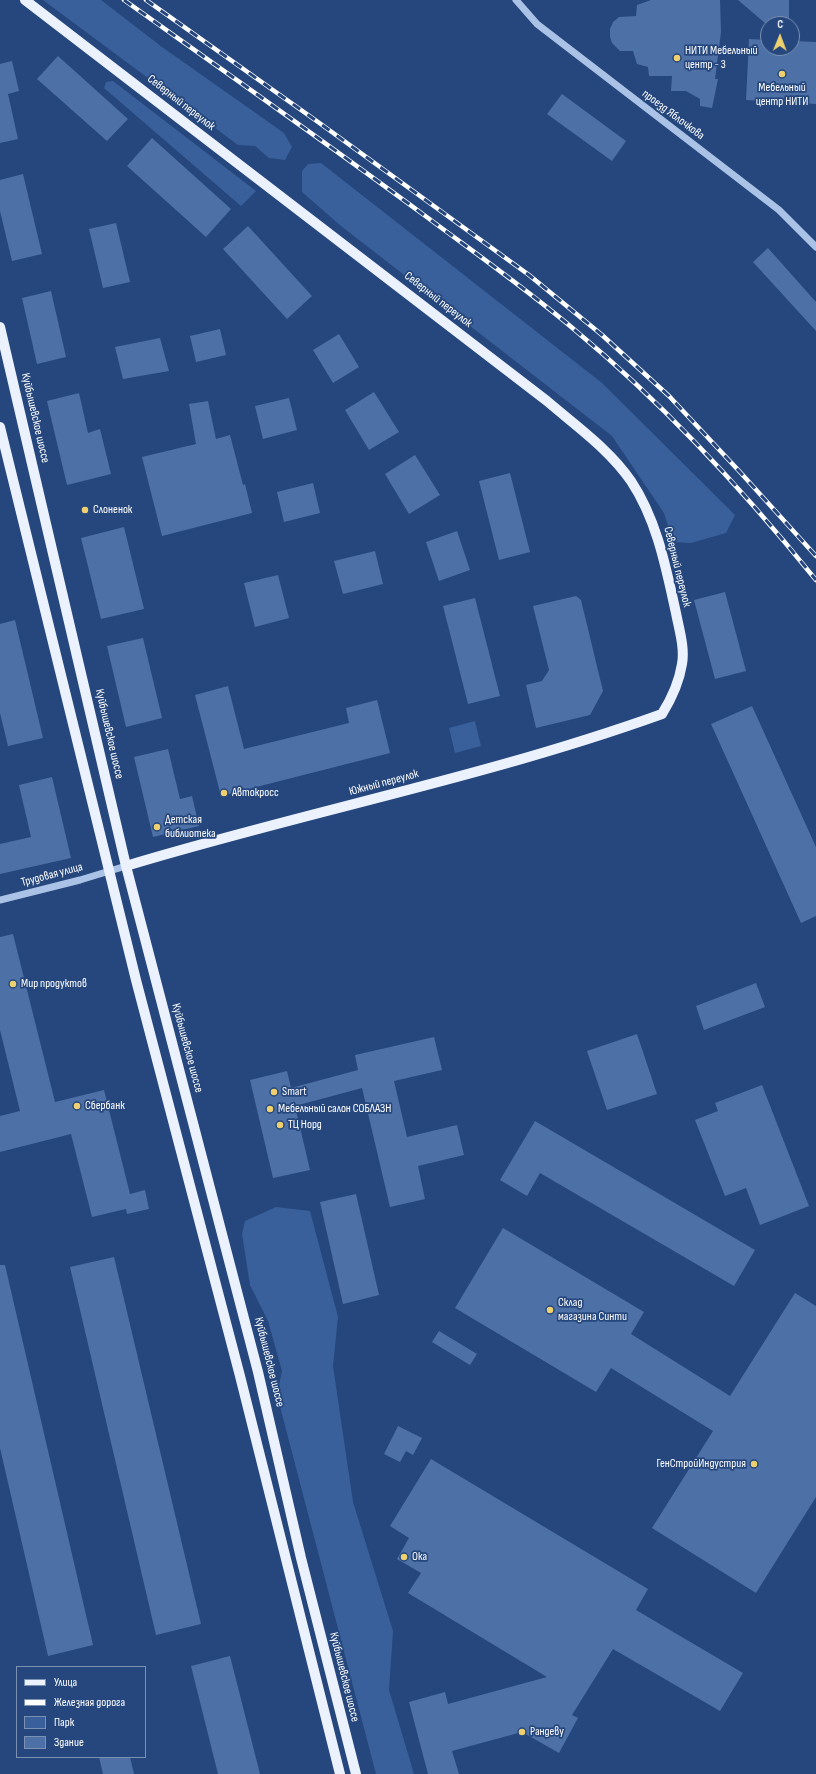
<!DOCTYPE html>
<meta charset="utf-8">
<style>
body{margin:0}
#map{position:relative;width:816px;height:1774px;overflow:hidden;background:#25477d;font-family:"Sofia Sans Condensed",sans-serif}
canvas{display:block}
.legend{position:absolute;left:16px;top:1666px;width:130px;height:92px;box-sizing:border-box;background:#25477d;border:1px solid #7c91b1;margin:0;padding:5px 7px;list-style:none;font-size:12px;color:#fff}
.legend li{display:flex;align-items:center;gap:8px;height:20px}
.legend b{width:20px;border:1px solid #7c91b1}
.north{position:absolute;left:760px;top:16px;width:40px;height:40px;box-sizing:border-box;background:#25477d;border:1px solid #7c91b1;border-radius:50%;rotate:1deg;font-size:11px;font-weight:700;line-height:16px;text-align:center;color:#fff}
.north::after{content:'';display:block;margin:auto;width:14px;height:18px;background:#efd06f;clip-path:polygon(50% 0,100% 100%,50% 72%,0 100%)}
</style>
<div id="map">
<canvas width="816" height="1774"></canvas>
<ul class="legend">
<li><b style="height:5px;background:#ebf1fd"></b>Улица</li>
<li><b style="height:5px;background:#fff"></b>Железная дорога</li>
<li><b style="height:11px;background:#39609b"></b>Парк</li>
<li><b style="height:11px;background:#4d70a6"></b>Здание</li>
</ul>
<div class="north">С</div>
</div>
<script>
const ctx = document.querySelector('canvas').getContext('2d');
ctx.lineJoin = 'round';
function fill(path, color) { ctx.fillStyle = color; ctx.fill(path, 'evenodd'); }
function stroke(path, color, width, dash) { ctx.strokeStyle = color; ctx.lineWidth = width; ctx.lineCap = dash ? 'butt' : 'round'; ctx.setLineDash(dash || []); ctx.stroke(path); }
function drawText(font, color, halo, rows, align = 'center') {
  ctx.font = font + ' "Sofia Sans Condensed",sans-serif'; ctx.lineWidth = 3.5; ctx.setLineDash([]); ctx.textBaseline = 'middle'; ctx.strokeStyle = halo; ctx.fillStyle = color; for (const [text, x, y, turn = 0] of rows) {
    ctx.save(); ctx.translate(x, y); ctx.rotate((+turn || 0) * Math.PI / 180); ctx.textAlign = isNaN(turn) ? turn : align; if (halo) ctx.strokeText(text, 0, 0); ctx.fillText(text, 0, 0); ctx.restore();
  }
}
const green = new Path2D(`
 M43 0H101L162 47 284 133 292 147 285 160 269 158 255 146 238 145Z
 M113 81 256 191 241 206 104 88 106 82Z
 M321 163 602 383 735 515 726 533 691 543 673 542 664 513 612 436 341 226 302 192V171L308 164Z
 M475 721 481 746 455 753 449 728Z
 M276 1207 310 1211 338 1317 333 1366 353 1502 393 1631 389 1690 414 1774H376L277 1395 282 1371 268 1321 250 1285 242 1234 245 1221Z`);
const building = new Path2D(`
 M651 0H720L721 32 715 79H718L712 108 700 106V99L686 91H671L672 76H649L648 67 637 64 633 51H620L612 43 610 37V29L613 22 619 17 636 16 637 5Z
 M738 0H789V23H765Z
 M749 39 768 40V48H792V41L816 42V104L746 100Z
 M58 56 128 119 107 141 37 79Z
 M12 61 19 91 8 94 18 139 0 143V64Z
 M562 94 626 141 612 161 547 114Z
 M152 138 231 209 206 237 127 166Z
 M23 174 42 254 12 261 0 211V180Z
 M116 223 130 282 103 288 89 229Z
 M248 226 312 296 287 319 223 249Z
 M768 248 816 302V331L753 262Z
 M51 291 66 357 37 364 22 298Z
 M220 329 226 355 196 362 190 336Z
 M339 334 359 367 333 383 313 350Z
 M160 338 169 371 123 379 115 347Z
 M374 392 399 432 369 450 345 410Z
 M79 393 88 433 100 429 111 474 67 485 47 401Z
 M289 398 297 430 263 439 255 406Z
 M208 401 216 439 230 435 243 485 245 484 252 513 162 536 142 457 196 444 189 404Z
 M415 455 440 495 409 514 385 474Z
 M510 473 530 552 499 560 479 481Z
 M313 483 320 513 284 522 277 492Z
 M124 527 144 609 101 619 81 538Z
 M457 531 470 570 439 581 426 542Z
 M375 551 383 584 343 594 334 561Z
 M278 575 289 618 255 627 244 583Z
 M725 592 746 671 715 679 694 600Z
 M576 596 581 600 603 691 590 715 536 728 526 685 542 681 549 670 533 606Z
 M475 598 500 696 468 704 443 606Z
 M15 620 43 738 8 746 0 713V624Z
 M143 638 162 718 126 727 107 646Z
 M228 686 244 749 349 723 346 708 377 700 390 753 221 796 195 695Z
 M752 706 816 847V916L801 923 711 724Z
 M168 749 180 799 192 796 199 826 153 837 134 757Z
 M52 777 71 858 0 874V844L31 837 19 785Z
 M13 934 55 1102 104 1090 130 1194 145 1190 149 1209 127 1214 126 1209 92 1217 71 1134 0 1152V1116L20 1111 0 1030V937Z
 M756 983 765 1007 704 1030 696 1006Z
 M637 1034 657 1094 607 1110 587 1051Z
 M434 1037 442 1070 394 1081 407 1137 457 1125 464 1155 418 1166 425 1199 390 1207 362 1088 295 1106 310 1170 273 1178 250 1080 287 1071 291 1088 358 1070 355 1055Z
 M762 1085 809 1206 760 1225 746 1188 725 1196 695 1120 718 1111 715 1103Z
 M535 1121 755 1250 734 1286 540 1173 527 1196 500 1180Z
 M356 1194 379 1295 343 1304 320 1202Z
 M503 1228 644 1312 631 1334 730 1396 795 1293 816 1306V1497L756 1593 652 1528 713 1431 611 1368 596 1392 455 1308Z
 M114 1257 201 1624 156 1635 70 1267Z
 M0 1265H5L93 1645 48 1656 0 1448Z
 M439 1331 477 1354 470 1365 432 1342Z
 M398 1426 422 1438 413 1455 406 1451 400 1462 384 1454Z
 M431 1459 648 1589 636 1610 743 1673 720 1711 613 1649 572 1715 578 1718 559 1753 522 1732 452 1751 459 1774H428L409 1702 445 1692 448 1704 547 1677 408 1593 421 1573 397 1559 409 1538 390 1526Z
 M230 1656 260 1774H218L191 1666Z
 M99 1757H130L134 1774H103Z`);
const minor = new Path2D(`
 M516 0 537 24 779 210 816 247
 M0 900 80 880 126 866`);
const major = new Path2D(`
 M25 0 547 401C576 426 609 449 631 481 657 520 666 568 676 613 679 629 685 648 682 664 679 683 672 698 662 714 487 777 304 812 126 866
 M0 327 126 866 258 1372 301 1558 356 1774
 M0 427 136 980 240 1376 340 1774`);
const rail = new Path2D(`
 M124 0C224 71 325 142 424 215 475 253 528 290 576 331 665 405 744 491 816 580
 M146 0 318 122 529 275 602 335 669 396 740 472 816 556`);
const markers = [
 [677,58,4,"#efd06f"],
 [782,74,4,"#efd06f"],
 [85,510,4,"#efd06f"],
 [224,793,4,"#efd06f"],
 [157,827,4,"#efd06f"],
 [13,984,4,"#efd06f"],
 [274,1092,4,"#efd06f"],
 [77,1106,4,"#efd06f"],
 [270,1109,4,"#efd06f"],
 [280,1125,4,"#efd06f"],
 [550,1310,4,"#efd06f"],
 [754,1464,4,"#efd06f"],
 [404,1557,4,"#efd06f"],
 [522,1732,4,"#efd06f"]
];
const poiNames = [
 ["НИТИ Мебельный",685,51],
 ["центр - 3",685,65],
 ["Мебельный",782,88,"center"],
 ["центр НИТИ",782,102,"center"],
 ["Слоненок",93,510],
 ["Автокросс",232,793],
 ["Детская",165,820],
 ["библиотека",165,834],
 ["Мир продуктов",21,984],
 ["Smart",282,1092],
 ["Сбербанк",85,1106],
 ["Мебельный салон СОБЛАЗН",278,1109],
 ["ТЦ Норд",288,1125],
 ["Склад",558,1303],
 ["магазина Синти",558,1317],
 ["ГенСтройИндустрия",746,1464,"right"],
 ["Ока",412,1557],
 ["Рандеву",530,1732]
];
const streetNames = [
 ["Северный переулок",181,103,38],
 ["проезд Яблочкова",673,115,37],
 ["Северный переулок",438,300,38],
 ["Куйбышевское шоссе",35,418,77],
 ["Северный переулок",677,567,76],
 ["Куйбышевское шоссе",109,734,77],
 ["Южный переулок",384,783,-15],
 ["Трудовая улица",52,875,-15],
 ["Куйбышевское шоссе",187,1048,75],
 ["Куйбышевское шоссе",269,1362,76],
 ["Куйбышевское шоссе",344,1677,76]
];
fill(green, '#39609b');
fill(building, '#4d70a6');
stroke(minor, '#aac2e5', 7);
stroke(major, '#ebf1fd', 10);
stroke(rail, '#fff', 4.5);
stroke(rail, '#25477d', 3, [9]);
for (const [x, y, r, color] of markers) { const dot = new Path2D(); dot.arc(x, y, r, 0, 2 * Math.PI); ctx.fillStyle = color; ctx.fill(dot); stroke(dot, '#25477d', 1.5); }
drawText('12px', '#fff', '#25477d', poiNames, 'left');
drawText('12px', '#fff', '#25477d', streetNames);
</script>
